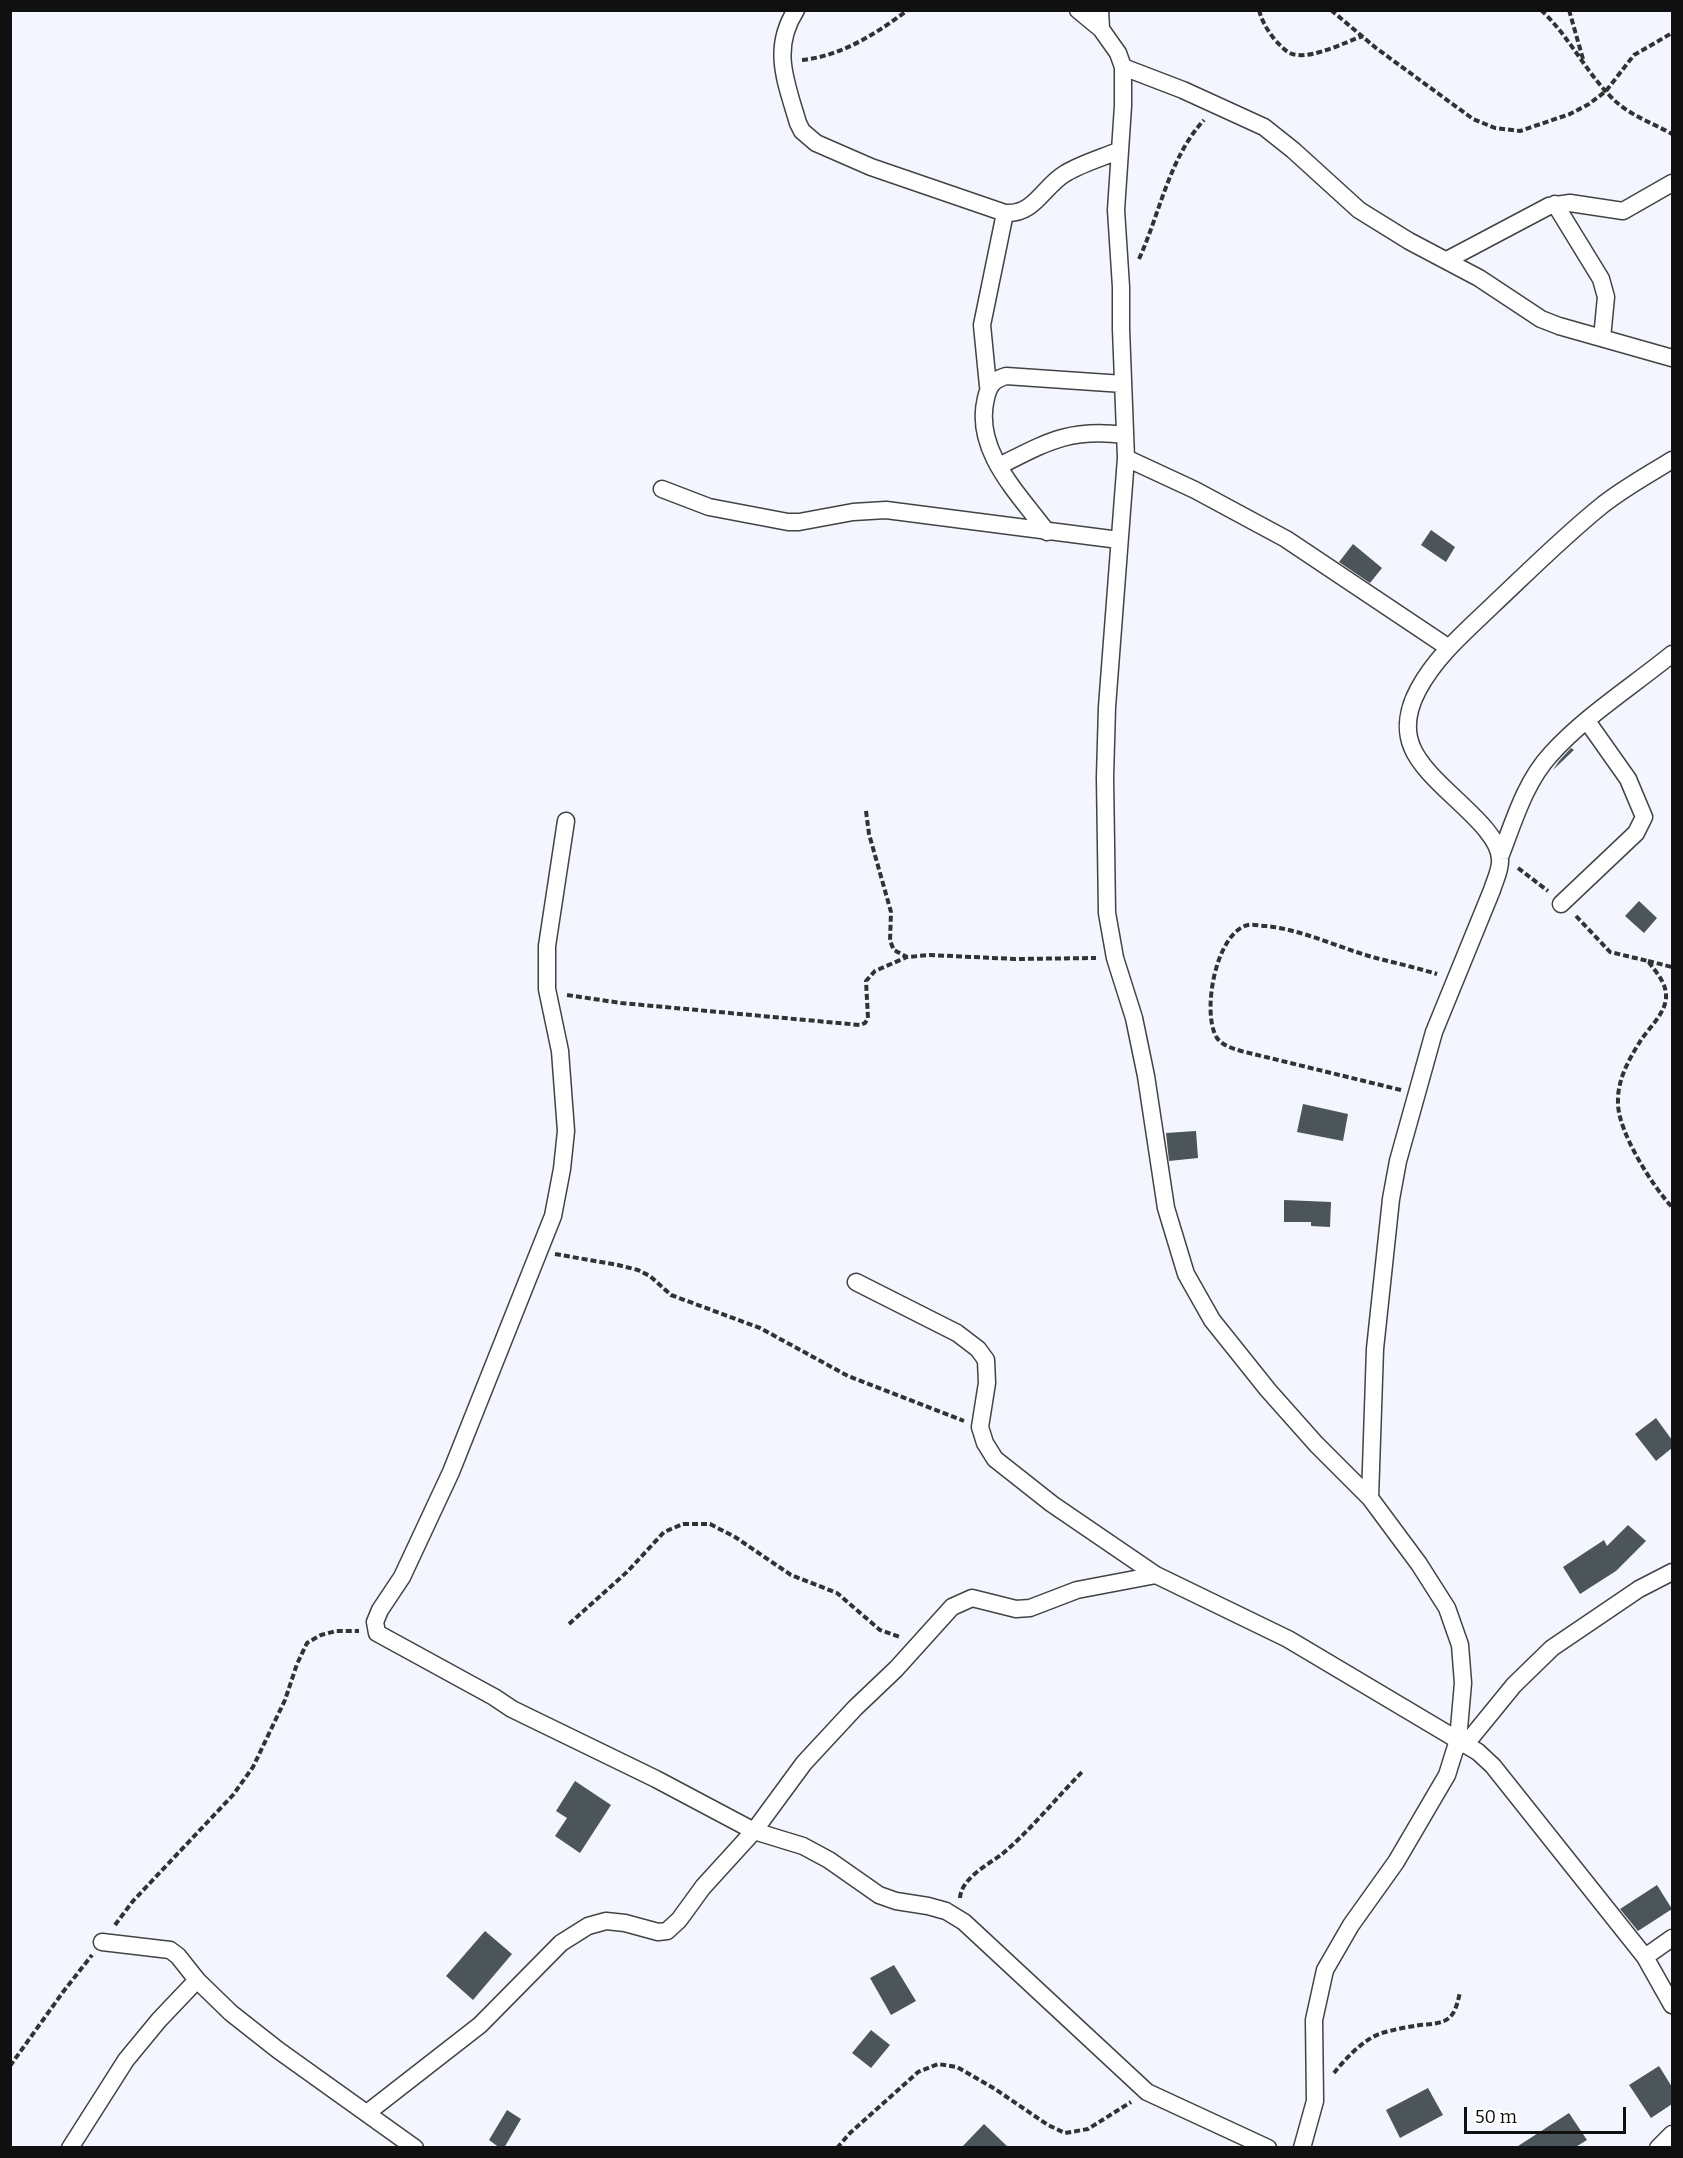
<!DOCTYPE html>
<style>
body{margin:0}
#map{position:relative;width:1683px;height:2158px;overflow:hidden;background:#f4f6ff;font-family:Bitter,serif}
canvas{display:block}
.frame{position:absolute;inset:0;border:12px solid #101010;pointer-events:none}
.scale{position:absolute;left:1464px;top:2107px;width:162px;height:27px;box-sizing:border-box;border:3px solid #101010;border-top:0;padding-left:8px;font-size:18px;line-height:21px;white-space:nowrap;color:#101010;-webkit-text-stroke:4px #fff;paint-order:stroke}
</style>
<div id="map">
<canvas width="1683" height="2158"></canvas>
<div class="frame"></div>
<div class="scale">50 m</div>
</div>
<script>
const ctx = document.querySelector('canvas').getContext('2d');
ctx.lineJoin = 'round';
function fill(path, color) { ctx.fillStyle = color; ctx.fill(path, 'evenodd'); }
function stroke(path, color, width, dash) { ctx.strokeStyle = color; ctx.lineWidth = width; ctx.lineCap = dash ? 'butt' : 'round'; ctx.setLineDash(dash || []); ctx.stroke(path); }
const building = new Path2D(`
 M1431 530 1455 547 1446 562 1421 545Z
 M1353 544 1382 568 1370 583 1339 562Z
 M1571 748 1574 750 1553 770 1559 761Z
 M1639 901 1657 918 1644 933 1625 916Z
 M1303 1104 1348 1114 1343 1141 1297 1132Z
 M1196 1131 1198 1158 1169 1161 1166 1133Z
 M1284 1200 1331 1202 1330 1227 1311 1226V1222H1284Z
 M1656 1418 1672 1440V1448L1656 1461 1635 1434Z
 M1628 1525 1646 1541 1616 1571 1580 1594 1563 1567 1604 1540 1607 1546Z
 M575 1781 611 1805 580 1853 555 1836 567 1818 556 1811Z
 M1657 1885 1672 1909 1638 1931 1620 1909Z
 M485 1931 512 1954 473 2000 446 1976Z
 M894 1965 916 2001 891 2015 870 1978Z
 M871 2030 890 2045 871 2068 852 2053Z
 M1659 2066 1672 2087V2104L1651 2118 1629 2085Z
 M1428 2088 1443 2115 1400 2138 1386 2110Z
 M507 2110 521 2119 504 2148H500L489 2140Z
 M1569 2113 1587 2140 1574 2148H1515Z
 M984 2124 1009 2148H961Z`);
const path = new Path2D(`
 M1259 10C1262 22 1268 31 1275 40 1282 47 1288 55 1298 55 1316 57 1346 42 1363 36
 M1331 10 1376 48 1473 119 1495 128 1520 131 1570 114 1589 104 1606 91 1634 55 1672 33
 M1541 10C1569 36 1585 71 1612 98 1630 116 1651 122 1672 134
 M1569 10 1583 59
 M802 60C842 56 877 33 908 10
 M1139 259C1160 213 1169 158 1204 120
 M866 811 869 834 891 912 890 941 894 950 907 957 930 955 1015 959 1096 958
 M1518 868 1548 891
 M1576 916 1610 952 1648 961C1655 971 1667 983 1666 997 1666 1012 1650 1027 1641 1040 1629 1059 1617 1080 1618 1103 1618 1132 1653 1187 1672 1207
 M1648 961 1672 967
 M567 995 621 1003 860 1025 865 1023 868 1018 866 981 875 971 907 957
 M1401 1090 1241 1051C1232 1048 1223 1046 1217 1038 1201 1013 1216 932 1248 925 1253 924 1260 926 1266 926 1304 930 1339 948 1376 958 1396 963 1417 968 1437 974
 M555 1254 618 1265 638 1270 650 1276 671 1295 760 1328 848 1376 964 1421
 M569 1624 628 1571 664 1532 683 1524H710L735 1537 791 1575 837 1593 880 1630 900 1637
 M960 1898C961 1879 987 1865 1001 1855 1029 1832 1057 1797 1083 1771
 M115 1925 133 1901 233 1795 253 1767 285 1700 297 1664 307 1643 321 1635 336 1631H359
 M10 2066 63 1992 92 1955
 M1334 2073C1345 2059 1362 2041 1379 2034 1391 2030 1407 2027 1420 2025 1448 2023 1454 2021 1460 1992
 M837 2148 850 2133 918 2072 938 2064 957 2067 995 2089 1048 2125 1065 2133 1088 2129 1131 2102`);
const minor = new Path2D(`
 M796 10C771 49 786 82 798 123L802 131 816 143 871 167 1005 213C1035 215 1043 186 1066 173 1081 164 1101 158 1118 151
 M1078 10 1101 29 1118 53 1123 67V106L1116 210 1121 287V329L1126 458 1107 707 1105 777 1107 913 1115 958 1134 1018 1146 1076 1166 1208 1186 1274 1212 1320 1268 1390 1316 1444 1370 1498 1419 1564 1447 1608 1460 1645 1463 1683 1458 1740 1447 1775 1396 1862 1351 1925 1325 1970 1314 2020 1315 2101 1302 2148
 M1100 10 1101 29
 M1123 67 1183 90 1264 127 1293 150 1359 210 1409 241 1479 278 1541 319 1559 326 1672 358
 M1555 204 1601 279 1606 297 1602 338
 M1447 260 1549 206 1570 203 1623 211 1672 183
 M988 386 982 325 1005 213
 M1126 458 1195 490 1286 539 1449 648
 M999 466C1047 442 1069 428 1125 435
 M662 489 709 507 788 522H799L853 512 886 510 1119 540
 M1047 532C1018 493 973 450 986 398 989 385 993 380 1006 376L1123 384
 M566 821 547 946V989L560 1051 566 1131 562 1169 553 1216 451 1472 402 1577 380 1610 375 1622 377 1633 494 1697 512 1709 656 1779 754 1831 803 1846 829 1860 879 1895 896 1901 928 1906 946 1911 964 1922 1147 2092 1268 2148
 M1500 857C1514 821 1525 782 1551 754 1584 717 1634 685 1672 654
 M1561 904 1636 833 1644 817 1628 779 1587 721
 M856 1282 957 1333 978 1349 986 1360 987 1383 980 1427 985 1443 995 1459 1052 1504 1156 1575 1288 1639 1478 1752 1493 1766 1645 1957 1672 2005
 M1370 1498 1375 1349 1391 1199 1398 1161 1434 1032 1492 890C1495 880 1501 869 1500 859 1499 824 1427 785 1412 747 1404 728 1409 707 1418 690 1436 656 1466 631 1493 605 1528 572 1562 538 1600 507 1622 489 1648 475 1672 460
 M1465 1745 1514 1685 1552 1648 1639 1589 1672 1572
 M102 1942 170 1950 178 1956 197 1980 231 2013 278 2050 415 2148
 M1645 1957 1672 1938
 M367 2113 480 2025 561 1943 588 1926 606 1921 625 1923 658 1932 667 1931 679 1920 703 1887 754 1831 804 1763 855 1708 896 1669 952 1607 972 1598 1016 1609 1030 1608 1077 1590 1156 1575
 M70 2148 126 2060 159 2020 197 1980
 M1658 2148 1672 2134`);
fill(building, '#4c5559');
stroke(minor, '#434343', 19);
stroke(path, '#323232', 4, [6, 3]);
stroke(minor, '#fff', 16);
</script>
